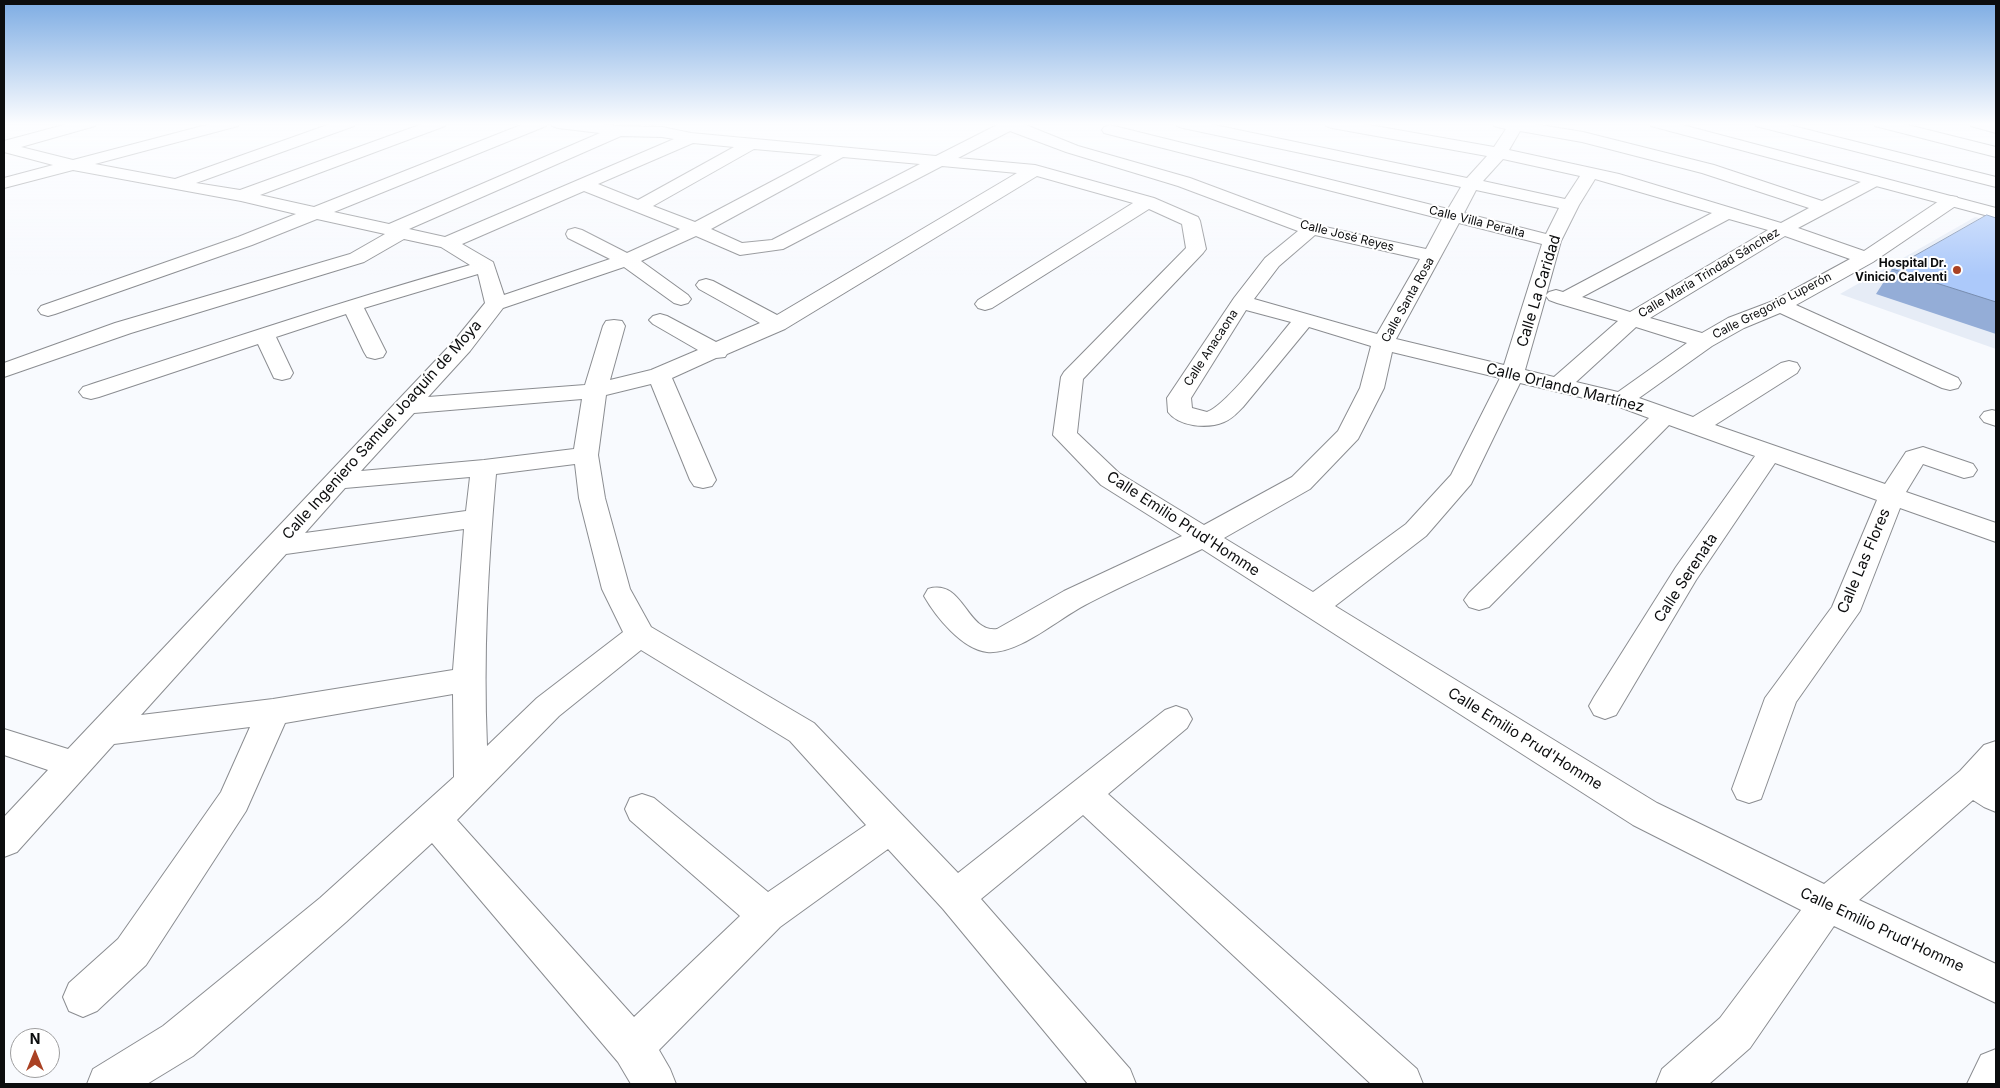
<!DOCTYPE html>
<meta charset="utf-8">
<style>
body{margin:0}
#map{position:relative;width:2000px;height:1088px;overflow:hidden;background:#f8fafe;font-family:Inter,sans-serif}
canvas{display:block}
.frame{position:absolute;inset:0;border:5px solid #0c0d0e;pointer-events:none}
.north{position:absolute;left:10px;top:1028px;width:50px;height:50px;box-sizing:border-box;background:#fff;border:1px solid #9e9e9f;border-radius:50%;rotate:0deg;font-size:14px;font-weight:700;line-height:20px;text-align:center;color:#0c0d0e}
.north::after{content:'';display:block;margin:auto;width:18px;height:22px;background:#aa4224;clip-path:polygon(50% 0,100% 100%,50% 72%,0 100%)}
</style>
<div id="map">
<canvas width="2000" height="1088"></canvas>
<div class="frame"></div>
<div class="north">N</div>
</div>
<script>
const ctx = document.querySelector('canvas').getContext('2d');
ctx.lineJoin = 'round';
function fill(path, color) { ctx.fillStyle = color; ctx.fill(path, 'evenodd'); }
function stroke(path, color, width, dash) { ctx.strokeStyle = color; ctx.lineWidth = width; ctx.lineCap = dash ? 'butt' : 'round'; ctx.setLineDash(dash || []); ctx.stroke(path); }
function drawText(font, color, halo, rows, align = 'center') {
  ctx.font = font + ' Inter,sans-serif'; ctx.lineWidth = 4; ctx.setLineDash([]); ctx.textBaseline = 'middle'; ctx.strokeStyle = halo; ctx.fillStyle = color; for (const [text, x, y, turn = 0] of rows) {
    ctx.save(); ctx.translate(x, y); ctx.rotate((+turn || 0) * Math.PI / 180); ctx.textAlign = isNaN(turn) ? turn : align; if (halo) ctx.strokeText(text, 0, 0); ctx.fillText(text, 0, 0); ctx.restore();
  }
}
const built = new Path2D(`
 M1975 217 1996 222V349L1840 294Z`);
const minor = new Path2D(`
 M71 123H97L95 126 21 147 73 160 214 123H240L238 126 95 164 175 179 333 123H356L354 126 196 183 240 190 425 123H447L445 126 260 195 314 207 526 123H548L546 126 334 212 389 224 600 133 558 128 552 126 550 123H594L619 126 662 127 691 133 936 156 1001 123H1021L1078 146 1190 178 1316 225 1426 249 1442 219 1104 133 1102 130 1104 127 1110 125 1448 209 1461 187 1183 128 1177 126 1175 123H1205L1467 178 1487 156 1332 128 1326 126 1324 123H1358L1494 147 1506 129 1494 126 1492 123H1528L1583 132 1714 165 1822 201 1873 176 1879 177 1882 181 1879 185 1798 228 1864 251 1945 197 1951 196 1957 197 1960 201 1957 205 1873 262 1796 305 1958 378 1961 383 1958 388 1950 390 1942 388 1780 313 1744 328 1712 346 1639 398 1693 417 1781 363 1789 361 1797 363 1800 368 1797 373 1715 425 1885 484 1906 452 1923 447 1973 464 1977 470 1973 476 1964 478 1923 464 1906 492 1996 523V542L1900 508 1860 611 1796 702 1761 799 1749 803 1737 799 1732 789 1765 698 1832 607 1877 500 1775 463 1696 580 1616 715 1605 719 1594 715 1589 706 1594 697 1676 567 1755 456 1669 425 1489 607 1479 610 1469 607 1464 600 1469 593 1649 418 1614 405 1520 383 1471 484 1426 536 1335 606 1657 803 1824 884 1960 771 1984 745 1996 741V812L1984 807 1973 800 1859 900 1996 964V1003L1834 926 1750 1048 1709 1084H1656L1662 1069 1720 1018 1801 910 1633 825 1202 549C1163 568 1123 585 1085 605 1058 619 1018 655 987 652 962 649 936 617 924 596L928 589C964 578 966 633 997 629L1064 591 1182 536 1101 485 1053 435 1061 377 1064 372 1186 248 1182 224 1149 209 992 308 985 310 978 308 975 304 978 300 1133 203 1037 176 785 329 727 354 725 357 716 358 672 378 716 480 712 486 703 488 694 486 690 480 651 384 606 395 598 455 605 498 630 589 651 627 814 723 958 873 1165 710 1176 706 1187 710 1192 719 1187 728 1108 794 1417 1069 1423 1084H1371L1083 815 981 899 1130 1069 1136 1084H1088L943 909 888 849 780 927 659 1050 670 1069 676 1084H631L618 1062 432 843 346 922 193 1056 147 1084H87L93 1069 163 1026 320 898 454 777 453 694 285 723 246 811 146 965 97 1011 83 1017 69 1011 63 997 69 983 118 939 221 792 250 727 114 744 17 852 4 857V817L48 770 4 755V729L68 749 454 341 485 303 478 274 364 308 386 352 383 357 375 359 367 357 364 352 346 314 276 337 293 373 290 378 282 380 274 378 258 344 99 397 91 399 83 397 79 392 83 387C211 345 339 302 470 265L441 247 404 239 364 262 131 333 4 377V363L115 323 350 254 385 234 317 219 252 245 55 314 48 316 41 314 38 310 41 306 238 237 296 214 241 201 73 170 4 188V178L53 165 4 152V141ZM1010 131 1066 152 1178 186 1298 231 1265 258 1234 298 1167 398 1168 412C1179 427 1208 429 1224 422 1232 419 1237 413 1243 407L1309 327 1371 346 1360 388 1338 431 1292 477 1204 525 1119 473 1077 433 1083 379 1203 253 1206 249 1200 221 1198 217 1154 198 1035 165 958 158ZM1520 131 1582 142 1702 173 1809 208 1781 223 1619 174 1509 150ZM621 136 662 137 674 139 445 237 409 229ZM693 143 734 147 638 200 598 184ZM754 149 822 155 695 222 653 206ZM843 157 920 164 772 240 742 243 711 229ZM1503 159 1580 176 1565 199 1483 181ZM942 166 1017 173 777 315 713 281 706 279 699 281 696 285 699 289 760 323 716 342 667 316 660 314 653 316 649 320 653 324 698 350 651 370 610 380 625 326 622 321 614 320 606 321 603 326 585 385 428 397 470 351 503 308 624 267 674 303 681 305 688 303 691 299 688 295 641 261 696 236 740 255 783 249ZM1595 179 1712 213 1563 292 1556 290 1549 292 1546 295 1561 241 1579 205ZM1476 190 1559 208 1546 234 1464 213ZM584 191 680 229 627 253 582 230 575 228 568 230 566 234 568 238 610 259 504 295 493 262 462 244ZM1729 219 1768 230 1630 312 1582 297ZM1459 223 1542 244 1504 365 1396 339ZM1315 235 1420 259 1377 334 1254 299 1279 266ZM1785 236 1850 259 1773 301 1728 318 1702 333 1650 318ZM1546 296 1549 300 1557 303 1618 321 1554 377 1525 370ZM1246 310 1291 322C1274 342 1228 404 1207 412L1192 408 1191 398ZM1636 327 1687 343 1618 392 1576 382ZM1392 352 1500 378 1451 475 1406 524 1313 592 1224 538 1310 489 1358 439 1384 388ZM582 399 574 449 484 460 361 471 414 413ZM575 464 579 498 602 589 623 632 537 698 487 746C483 654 488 566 496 474ZM470 477 466 511 305 533 345 488ZM464 529 453 670 273 699 141 715 286 554ZM641 650 790 741 866 825 768 892 654 798 642 794 630 798 625 809 630 820 740 916 634 1017 457 820 559 716Z
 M1754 123H1781L1996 177V187L1756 126Z
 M1873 123H1900L1996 147V157L1875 126Z
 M1969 123H1996V133L1971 126Z
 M1992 410 1996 411V426L1984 422 1980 417 1984 412Z
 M1996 1049V1084H1967L1981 1055Z`);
const secondary = new Path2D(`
 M1649 123H1675L1996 208V218L1651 126Z`);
const wall = new Path2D(`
 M1996 218V334L1876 294 1892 269Z`);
const building = new Path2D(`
 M1987 215 1996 218V302L1892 269Z`);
const markers = [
 [1957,270,5,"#aa4224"]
];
const farStreetnames = [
 ["Calle Villa Peralta",1477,222,14],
 ["Calle José Reyes",1347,236,14],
 ["Calle María Trindad Sánchez",1709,273,-31],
 ["Calle Santa Rosa",1408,300,-61],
 ["Calle Gregorio Luperón",1772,306,-27],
 ["Calle Anacaona",1211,348,-57]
];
const farPoinames = [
 ["Hospital Dr.",1947,263],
 ["Vinicio Calventi",1947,277]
];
const streetNames = [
 ["Calle La Caridad",1539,291,-73],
 ["Calle Orlando Martínez",1565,388,14],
 ["Calle Ingeniero Samuel Joaquín de Moya",382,430,-48],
 ["Calle Emilio Prud'Homme",1183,524,33],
 ["Calle Las Flores",1864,561,-67],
 ["Calle Serenata",1686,578,-57],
 ["Calle Emilio Prud'Homme",1525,739,32],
 ["Calle Emilio Prud'Homme",1882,930,25]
];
fill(built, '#e6ecf6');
stroke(minor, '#8b8d91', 2);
stroke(secondary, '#8b8d91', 2);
fill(minor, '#fff');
fill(secondary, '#fff');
fill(wall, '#94add7');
fill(building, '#acc9fa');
stroke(building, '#788daf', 1);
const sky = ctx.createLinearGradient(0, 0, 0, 275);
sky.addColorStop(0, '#7dace3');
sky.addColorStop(0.45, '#fcfdff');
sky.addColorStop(1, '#fcfdff00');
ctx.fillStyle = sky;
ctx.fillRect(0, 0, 2000, 275);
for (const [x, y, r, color] of markers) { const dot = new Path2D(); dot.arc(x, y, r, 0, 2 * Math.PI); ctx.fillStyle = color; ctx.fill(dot); stroke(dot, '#fff', 2); }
drawText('12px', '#0c0d0e', '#fff', farStreetnames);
drawText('bold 12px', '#0c0d0e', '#fff', farPoinames, 'right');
drawText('15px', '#0c0d0e', '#fff', streetNames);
</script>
